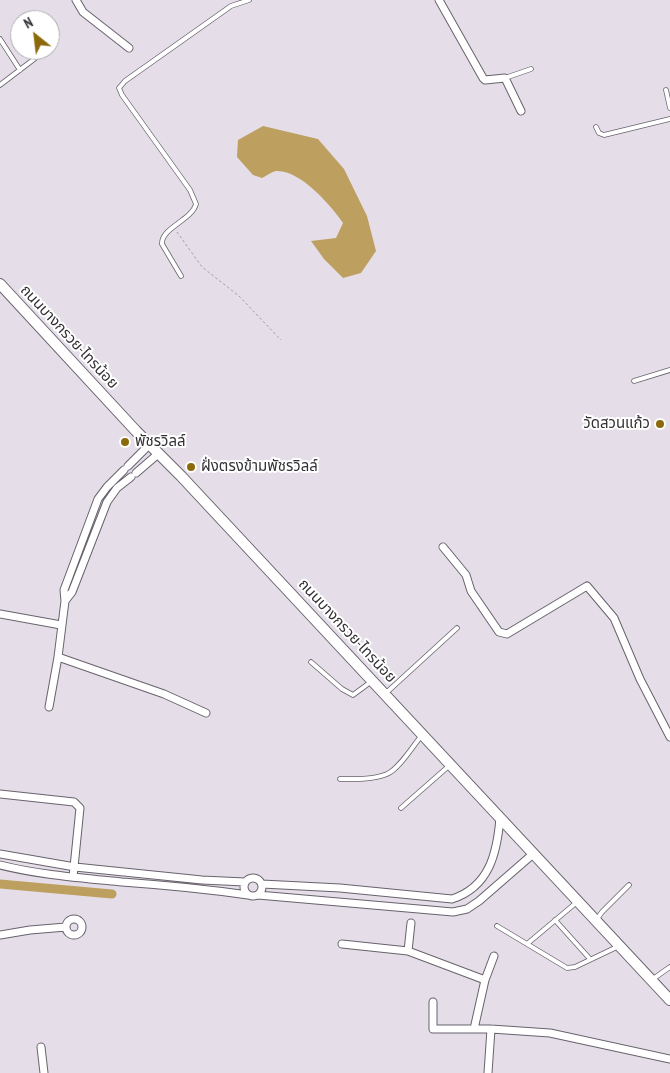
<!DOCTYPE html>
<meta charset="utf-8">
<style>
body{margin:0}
#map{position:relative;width:670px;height:1073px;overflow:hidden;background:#e5dee9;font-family:"PT Sans Narrow",sans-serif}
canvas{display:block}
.north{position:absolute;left:10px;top:10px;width:50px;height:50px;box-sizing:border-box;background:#fff;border:1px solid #aeadae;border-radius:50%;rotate:331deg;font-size:14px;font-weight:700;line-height:20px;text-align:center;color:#343135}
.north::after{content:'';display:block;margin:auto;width:18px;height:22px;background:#8c6a0c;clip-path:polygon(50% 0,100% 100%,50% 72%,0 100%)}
</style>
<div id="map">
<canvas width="670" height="1073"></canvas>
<div class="north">N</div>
</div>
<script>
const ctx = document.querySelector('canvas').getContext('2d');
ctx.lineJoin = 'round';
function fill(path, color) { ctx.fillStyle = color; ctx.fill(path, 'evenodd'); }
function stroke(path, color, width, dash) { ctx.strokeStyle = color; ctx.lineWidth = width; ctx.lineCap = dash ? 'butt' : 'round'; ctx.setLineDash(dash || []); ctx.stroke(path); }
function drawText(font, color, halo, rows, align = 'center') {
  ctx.font = font + ' "PT Sans Narrow","Noto Sans Thai",sans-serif'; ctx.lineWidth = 4; ctx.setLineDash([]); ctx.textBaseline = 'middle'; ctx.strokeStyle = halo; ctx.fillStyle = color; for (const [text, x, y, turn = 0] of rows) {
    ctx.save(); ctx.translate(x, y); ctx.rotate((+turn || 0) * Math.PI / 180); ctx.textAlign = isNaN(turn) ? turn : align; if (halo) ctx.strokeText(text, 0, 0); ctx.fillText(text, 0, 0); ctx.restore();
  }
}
const water = new Path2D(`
 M263 126 318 139 344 169 367 216 376 251 361 273 343 278 324 259 311 241 336 238 343 223C331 205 299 169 276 171 271 172 266 176 262 178L253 175 237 157 238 140Z`);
const canal = new Path2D(`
 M0 884 112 894`);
const path = new Path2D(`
 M177 232 202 267 239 296 281 340`);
const lane = new Path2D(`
 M0 39 20 70
 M505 78 531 69
 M0 85 46 50
 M666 90 670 108
 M596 127 599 133 604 135 670 119
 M181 276 162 244C161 228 192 220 196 204L190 190 122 95 119 88 125 81 231 6 249 0
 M634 381 670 370
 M311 662 342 689 353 695 372 681
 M386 693 457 628
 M340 779C355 779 372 780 387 774 399 769 413 746 422 735
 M401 808 450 765
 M597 919 602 912 629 885
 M555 920 590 959
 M497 926 567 968 575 967 619 946
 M527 944 577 902
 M653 979 670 967`);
const street = new Path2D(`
 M76 0 83 12 129 48
 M439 0 483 78 485 80 505 78 521 111
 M128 466 149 445
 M136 473 158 454
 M443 547 466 575 471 591 499 632 507 634 587 586 614 618 640 679 670 737
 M65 601 72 592 107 502 117 488 131 477
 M0 614 61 625
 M58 657 164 694 206 713
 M49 707 58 657 65 601 64 590 98 499 107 487 124 470
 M0 794 74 802 80 808 73 877
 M0 854 75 867 202 880 245 882
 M0 865C40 875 81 878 122 882 164 885 206 889 248 895
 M244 887a9 9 0 1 1 18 0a9 9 0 1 1-18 0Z
 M262 884 340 888 452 899C489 887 497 854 500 818
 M258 895 453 912 467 909 479 901 533 854
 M66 927a8 8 0 1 1 16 0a8 8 0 1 1-16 0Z
 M0 935 30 930 66 927
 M342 944 408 951 485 980
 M408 951 411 923
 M433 1002V1029H491L550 1033 670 1059
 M474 1029 485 980 494 956
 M41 1047 44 1073
 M488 1073 491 1029`);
const secondary = new Path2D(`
 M0 284 136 431 181 476 670 1000`);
const markers = [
 [660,424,5,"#8c6a0c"],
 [125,442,5,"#8c6a0c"],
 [191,467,5,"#8c6a0c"]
];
const streetNames = [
 ["ถนนบางกรวย-ไทรน้อย",69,337,47],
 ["ถนนบางกรวย-ไทรน้อย",347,631,47]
];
const poiNames = [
 ["วัดสวนแก้ว",650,424,"right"],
 ["พัชรวิลล์",135,442],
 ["ฝั่งตรงข้ามพัชรวิลล์",201,467]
];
fill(water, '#bda060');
stroke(canal, '#bda060', 9);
stroke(lane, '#68626c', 5.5);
stroke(street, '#68626c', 9);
stroke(secondary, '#68626c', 12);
stroke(path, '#a09ba3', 1, [2.5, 2.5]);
stroke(lane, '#fff', 4);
stroke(street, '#fff', 7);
stroke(secondary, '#fff', 10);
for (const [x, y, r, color] of markers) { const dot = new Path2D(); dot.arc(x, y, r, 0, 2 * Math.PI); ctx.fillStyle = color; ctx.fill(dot); stroke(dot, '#fff', 2); }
drawText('15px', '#343135', '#fff', streetNames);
drawText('15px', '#343135', '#fff', poiNames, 'left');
</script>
